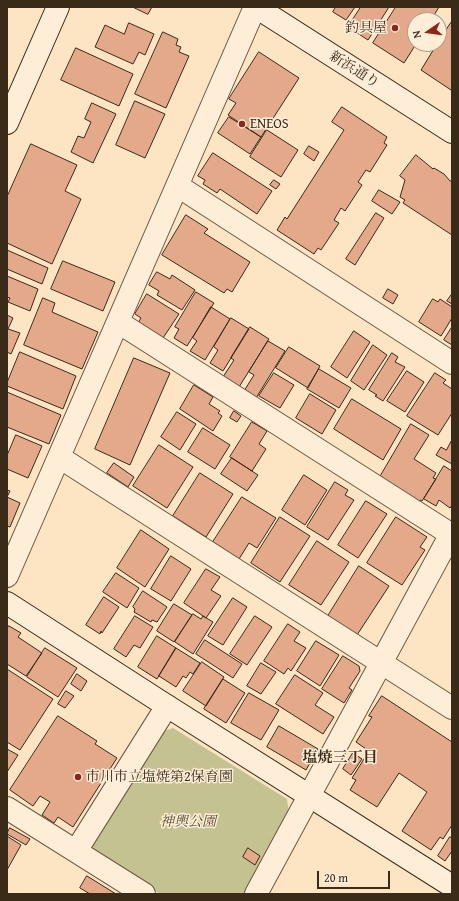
<!DOCTYPE html>
<meta charset="utf-8">
<style>
body{margin:0}
#map{position:relative;width:459px;height:901px;overflow:hidden;background:#fde4c2;font-family:"Gentium Book Plus",serif}
canvas{display:block}
.frame{position:absolute;inset:0;border:8px solid #3a2a18;pointer-events:none}
.north{position:absolute;left:407px;top:12px;width:40px;height:40px;box-sizing:border-box;background:#feedd7;border:1px solid #b09f8b;border-radius:50%;rotate:257deg;font-size:11px;font-weight:700;line-height:16px;text-align:center;color:#3a2a18}
.north::after{content:'';display:block;margin:auto;width:14px;height:18px;background:#8f2418;clip-path:polygon(50% 0,100% 100%,50% 72%,0 100%)}
.scale{position:absolute;left:317px;top:871px;width:73px;height:18px;box-sizing:border-box;border:2px solid #3a2a18;border-top:0;padding-left:5px;font-size:12px;line-height:14px;white-space:nowrap;color:#3a2a18;-webkit-text-stroke:3px #feedd7;paint-order:stroke}
</style>
<div id="map">
<canvas width="459" height="901"></canvas>
<div class="frame"></div>
<div class="north">N</div>
<div class="scale">20 m</div>
</div>
<script>
const ctx = document.querySelector('canvas').getContext('2d');
ctx.lineJoin = 'round';
function fill(path, color) { ctx.fillStyle = color; ctx.fill(path, 'evenodd'); }
function stroke(path, color, width, dash) { ctx.strokeStyle = color; ctx.lineWidth = width; ctx.lineCap = dash ? 'butt' : 'round'; ctx.setLineDash(dash || []); ctx.stroke(path); }
function drawText(font, color, halo, rows, align = 'center') {
  ctx.font = font + ' "Gentium Book Plus","Noto Serif JP",serif'; ctx.lineWidth = 3; ctx.setLineDash([]); ctx.textBaseline = 'middle'; ctx.strokeStyle = halo; ctx.fillStyle = color; for (const [text, x, y, turn = 0] of rows) {
    ctx.save(); ctx.translate(x, y); ctx.rotate((+turn || 0) * Math.PI / 180); ctx.textAlign = isNaN(turn) ? turn : align; if (halo) ctx.strokeText(text, 0, 0); ctx.fillText(text, 0, 0); ctx.restore();
  }
}
const green = new Path2D(`
 M173 728 287 799 289 814 245 894H160L94 852 92 842 161 732Z`);
const building = new Path2D(`
 M133 7H152L148 14Z
 M336 7H355L346 20 333 12Z
 M361 7H389L368 40 348 27Z
 M396 7H439L431 20H415V44H416L404 63 373 43Z
 M452 21V88L451 90 421 70 437 44H439V41Z
 M129 23 154 34 145 55 139 52 133 64 95 47 105 25 124 34Z
 M163 32 178 39 176 45 181 47 179 52 189 56 166 108 135 94Z
 M76 48 133 74 119 106 61 80Z
 M259 52 299 78 261 137 228 115 236 103 229 99Z
 M135 101 165 114 145 158 116 145Z
 M92 103 116 114 93 163 71 152 78 136 84 138 91 122 85 119Z
 M342 107 387 137 384 143 387 145 370 172 366 170 358 182 362 185 345 211 341 208 334 220 339 223 321 250 318 248 314 254 277 230 285 217 287 219 344 130 332 122Z
 M229 117 261 137 250 154 218 133Z
 M267 130 298 150 281 177 250 157Z
 M31 144 77 165 65 191 81 199 52 264 7 243V197Z
 M309 146 319 152 314 161 304 154Z
 M213 153 272 191 257 214 220 189 217 193 203 184 205 180 198 176Z
 M416 155 433 169 434 168 444 174 450 181H452V235L403 203 405 200 400 197 405 180 400 176Z
 M274 180 280 184 276 189 270 185Z
 M379 190 400 202 392 214 372 201Z
 M376 213 384 218 355 265 346 259Z
 M186 215 208 229 204 233 250 262 232 292 227 289 224 293 162 255Z
 M7 250 48 268 42 284 7 269Z
 M63 261 115 282 103 311 51 289Z
 M157 272 170 279 172 275 195 290 182 310 157 295 159 291 149 285Z
 M7 276 38 289 30 311 8 302 10 298 7 297Z
 M388 289 398 295 393 304 383 298Z
 M196 292 214 303 187 346 174 338 179 329 175 327Z
 M147 294 179 314 163 338 138 323 141 318 135 314Z
 M452 294V304L447 301Z
 M43 298 55 303 52 312 98 332 82 369 24 345Z
 M433 299 438 302 440 299 452 307V318L441 336 419 322Z
 M211 307 230 319 205 360 190 351 197 341 193 338Z
 M7 315 13 318 8 329 20 333 11 354 7 352Z
 M231 318 249 329 223 371 210 363 218 350 214 347Z
 M250 327 269 339 239 387 223 377 234 360 231 358Z
 M452 327V345L444 340Z
 M354 331 370 342 347 378 331 367Z
 M268 341 285 351 256 398 244 391 254 375 249 372Z
 M373 345 387 355 364 390 351 381Z
 M289 347 320 366 308 388 276 368Z
 M20 352 76 376 63 409 7 386V383Z
 M392 353 398 357 395 362 405 367 383 401 375 396 377 395 369 390Z
 M134 358 170 373 130 465 95 449Z
 M319 369 351 388 339 408 307 389Z
 M407 371 424 382 405 412 387 401Z
 M274 373 294 385 280 408 259 396Z
 M435 373 446 380 443 383 452 389V413L438 435 407 416Z
 M194 385 213 397 209 404 220 411 218 413 222 416 213 431 180 409Z
 M7 392 61 415 49 444 7 427Z
 M310 394 336 410 322 434 296 418Z
 M352 399 401 429 383 460 334 429Z
 M234 411 241 416 237 422 230 418Z
 M177 412 196 424 180 450 161 437Z
 M252 422 267 431 259 444 266 449 252 471 230 457Z
 M411 424 429 435 414 459 436 473 433 478 436 479 422 501 420 500 419 501 380 477Z
 M203 428 230 445 215 469 188 452Z
 M16 435 42 446 28 478 7 469V456Z
 M452 440V464L436 455 441 447 446 450Z
 M159 445 193 467 167 508 133 486Z
 M232 458 258 475 247 491 221 474Z
 M114 463 134 477 128 487 107 473Z
 M444 466 452 471V505L450 508 439 500 436 506 424 499Z
 M200 473 233 494 206 537 173 516Z
 M304 475 327 490 305 525 282 510Z
 M335 482 348 490 345 495 354 500 328 540 307 527Z
 M7 490 10 491 7 497 20 503 10 527 7 526Z
 M242 497 276 518 257 548 249 543 239 559 213 542Z
 M366 501 387 514 358 558 338 545Z
 M280 517 310 536 280 582 251 563Z
 M396 517 427 537 420 547 425 550 402 585 367 563Z
 M141 530 169 549 145 587 117 568Z
 M317 541 349 562 321 605 289 585Z
 M171 556 191 569 171 601 151 589Z
 M359 566 389 586 357 635 328 616Z
 M206 569 220 577 211 590 221 596 206 618 184 603Z
 M116 573 139 588 127 608 103 592Z
 M143 591 167 607 157 622 152 620 151 622 134 612 135 609 133 607Z
 M104 597 119 607 102 633 101 631 100 634 86 625Z
 M233 598 247 607 223 645 208 636Z
 M174 604 192 615 174 642 157 631Z
 M193 614 201 619 203 616 213 622 193 654 175 642Z
 M135 616 153 627 140 648 134 645 126 657 114 649Z
 M255 616 272 627 247 665 230 654Z
 M288 624 300 632 294 641 306 648 291 671 288 668 284 674 264 661Z
 M9 626 21 633 18 637 42 653 26 676 7 664V629Z
 M157 636 176 648 157 679 138 667Z
 M205 640 242 664 233 678 196 654Z
 M316 641 339 655 320 686 297 671Z
 M45 648 77 668 58 697 27 677Z
 M176 648 200 663 193 674 190 672 186 678 183 676 176 687 159 676Z
 M343 656 359 666 360 671 349 688 352 690 344 703 322 689Z
 M202 662 224 677 206 706 183 691Z
 M261 663 276 672 261 694 247 686Z
 M7 669 53 699 20 750 7 742Z
 M77 674 87 681 81 691 71 684Z
 M295 675 323 693 315 705 334 717 323 734 276 704Z
 M223 679 245 693 226 723 204 709Z
 M66 691 74 696 65 708 58 704Z
 M249 693 279 710 261 740 231 723Z
 M382 696 452 742V825L443 839 440 837 431 850 402 831 427 792 399 773 377 807 350 790 356 780 352 778 369 751 356 742 372 717 369 716Z
 M58 716 97 741 95 744 117 758 73 827 58 817 54 823 42 815 50 802 40 796 33 806 10 790Z
 M279 726 318 749 306 770 267 747Z
 M7 749 18 755 7 772Z
 M353 753 362 759 351 775 343 769Z
 M10 828 30 839 26 845 7 834Z
 M7 836 21 845 7 870Z
 M450 837 452 838V851L445 861 438 856Z
 M248 848 260 856 255 865 243 857Z
 M87 876 116 894H90L80 888Z`);
const street = new Path2D(`
 M178 186 452 363
 M118 322 452 535
 M59 457 452 708
 M7 576 255 7
 M7 808 144 894
 M76 851 167 706
 M256 894 452 532`);
const secondary = new Path2D(`
 M256 7 452 132
 M7 123 58 7
 M7 603 167 706 452 886`);
const markers = [
 [395,28,4,"#8f2418"],
 [242,124,4,"#8f2418"],
 [78,777,4,"#8f2418"]
];
const poiNames = [
 ["釣具屋",387,28,"right"],
 ["ENEOS",250,124],
 ["市川市立塩焼第2保育園",86,777]
];
const streetNames = [
 ["新浜通り",354,70,32]
];
const parkNames = [
 ["神輿公園",188,822]
];
const neighbourhoodNames = [
 ["塩焼三丁目",340,758]
];
fill(green, '#c4c290');
fill(building, '#e3a98a');
stroke(building, '#3a2a18', 1);
stroke(street, '#6b5842', 24);
stroke(secondary, '#3a2a18', 24);
stroke(street, '#feedd7', 22);
stroke(secondary, '#feedd7', 22);
for (const [x, y, r, color] of markers) { const dot = new Path2D(); dot.arc(x, y, r, 0, 2 * Math.PI); ctx.fillStyle = color; ctx.fill(dot); stroke(dot, '#feedd7', 1.5); }
drawText('14px', '#3a2a18', '#feedd7', poiNames, 'left');
drawText('14px', '#3a2a18', '#feedd7', streetNames);
drawText('italic 14px', '#5c5036', '#feedd7', parkNames);
drawText('bold 15px', '#3a2a18', '#feedd7', neighbourhoodNames);
</script>
